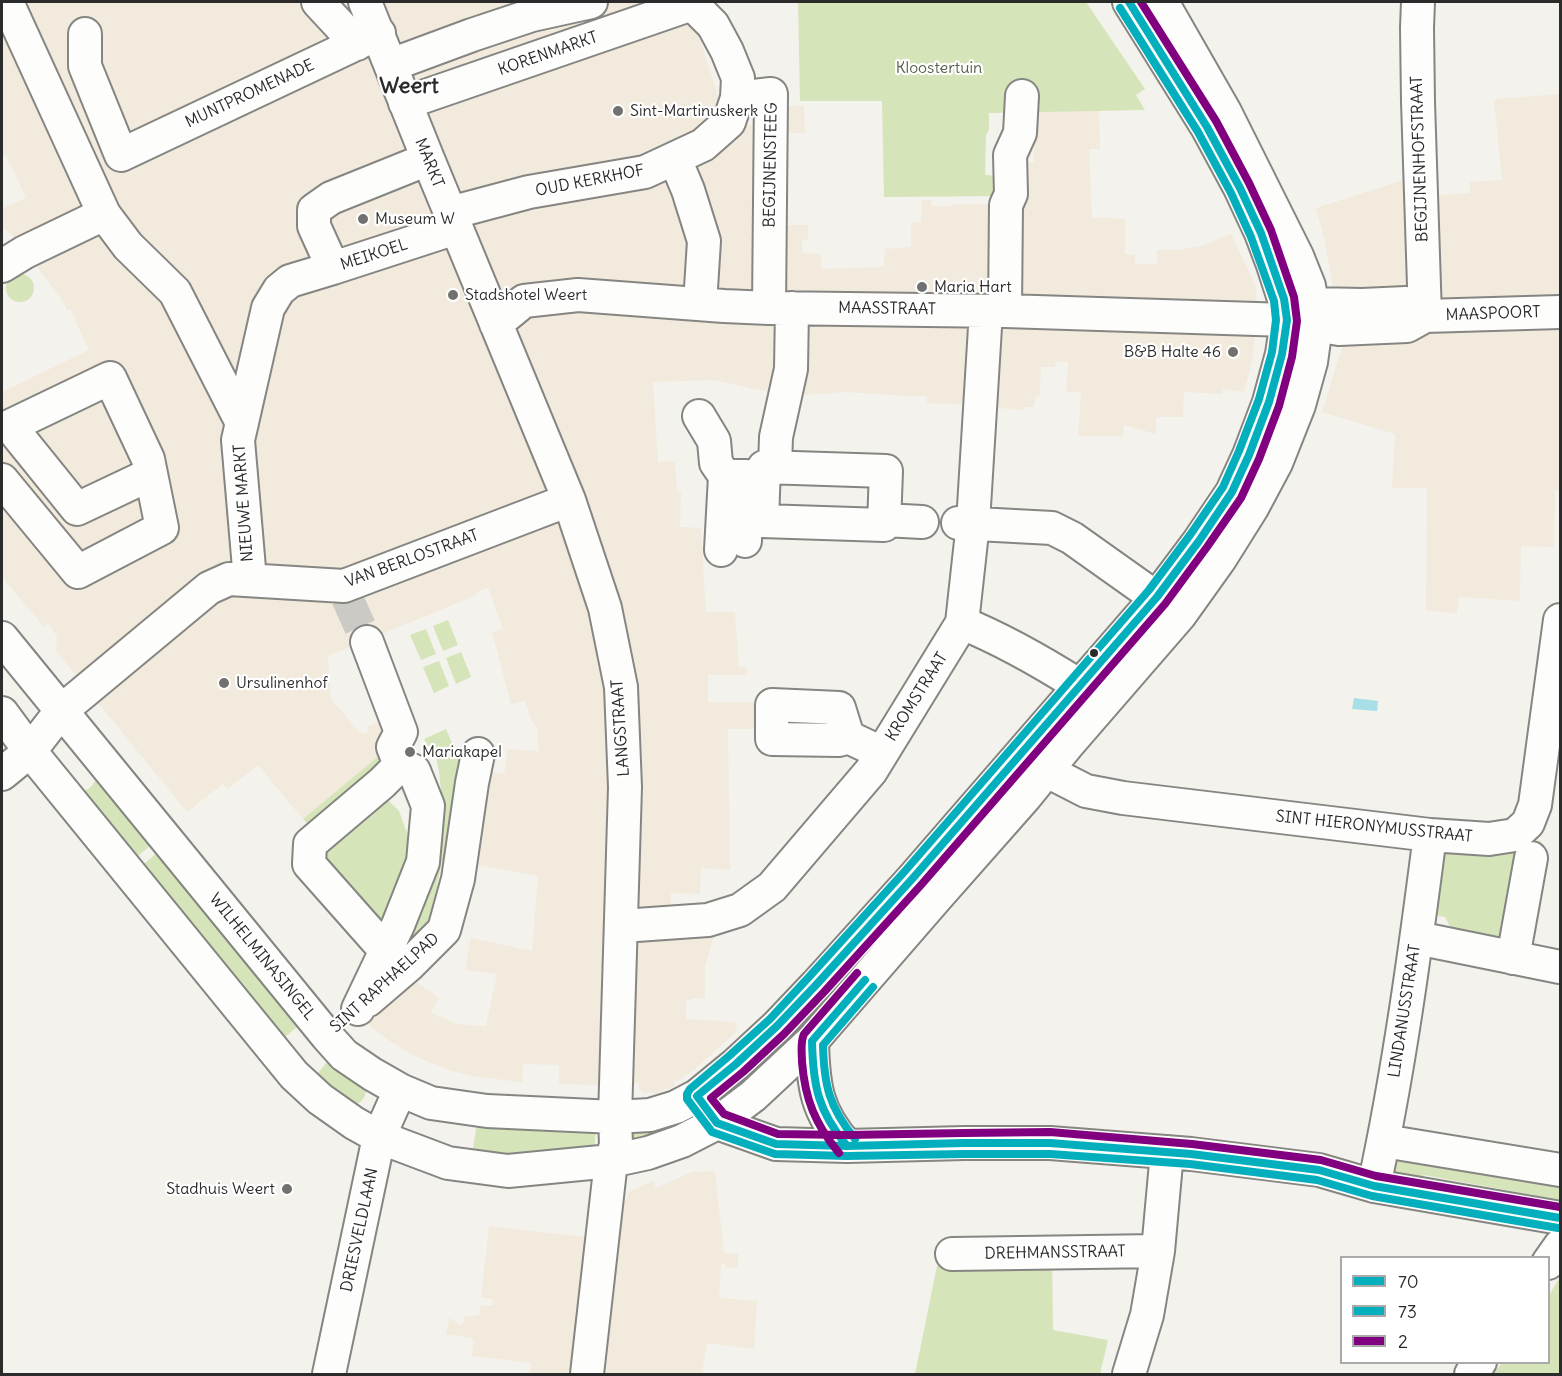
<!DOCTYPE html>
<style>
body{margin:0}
#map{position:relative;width:1562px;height:1376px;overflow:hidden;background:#f4f2ec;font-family:Delius,sans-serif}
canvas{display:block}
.frame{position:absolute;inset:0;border:3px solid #2b2b2b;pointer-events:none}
.legend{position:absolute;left:1340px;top:1256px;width:210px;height:108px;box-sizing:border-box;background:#fff;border:2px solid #aaa;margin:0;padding:8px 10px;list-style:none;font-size:18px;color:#2b2b2b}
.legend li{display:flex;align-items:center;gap:12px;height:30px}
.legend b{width:30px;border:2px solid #aaa}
</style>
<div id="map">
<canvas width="1562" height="1376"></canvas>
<div class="frame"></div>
<ul class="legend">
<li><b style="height:8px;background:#04afbd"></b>70</li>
<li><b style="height:8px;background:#04afbd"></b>73</li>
<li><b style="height:8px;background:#800080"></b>2</li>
</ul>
</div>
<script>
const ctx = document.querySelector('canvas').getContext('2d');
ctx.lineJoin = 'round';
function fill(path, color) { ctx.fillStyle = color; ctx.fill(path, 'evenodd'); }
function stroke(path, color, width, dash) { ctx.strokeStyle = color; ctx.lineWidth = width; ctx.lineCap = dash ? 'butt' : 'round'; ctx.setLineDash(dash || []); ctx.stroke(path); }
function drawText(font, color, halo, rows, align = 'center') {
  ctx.font = font + ' Delius,sans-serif'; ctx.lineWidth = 4.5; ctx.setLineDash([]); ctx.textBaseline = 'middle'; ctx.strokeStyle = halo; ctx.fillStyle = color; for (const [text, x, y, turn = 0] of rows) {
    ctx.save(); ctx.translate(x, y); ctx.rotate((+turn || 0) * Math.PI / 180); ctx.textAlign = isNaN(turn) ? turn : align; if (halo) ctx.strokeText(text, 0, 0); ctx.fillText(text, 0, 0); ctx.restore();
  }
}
const built = new Path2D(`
 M2 2H688L725 117 736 125H780V106H804L805 133H770L769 225H808V239L802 240V253L821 254V269L884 267 885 249 911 247V222H921L922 200H931V206H953V204L1021 205 1020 163 1034 162 1033 112 1099 110 1100 149H1089L1092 217 1125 219V254L1135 255V264H1157V250H1178L1201 246 1231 234 1256 287 1257 309 1253 357 1244 392 1223 389 1222 394 1184 392 1183 417H1156V434L1124 425 1123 436H1078L1081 393 1066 391 1068 362 1056 361 1055 367H1041L1040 396 1035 397 1034 407H1024L1023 410 988 407 972 405 927 403V396H906L846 392 788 396 713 380 653 382 658 462 675 461 677 491 681 492 680 527 701 528 706 612H735L739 667H747V675H708V702H765V729H728L730 870 701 868 700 894 671 893 670 930 717 925 705 966V998H696L686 1001V1019L737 1022 736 1032 694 1070 678 1081 674 1080V1086L656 1093H643L639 1088V1083L596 1085 559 1084V1065L523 1064 522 1082 477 1077 452 1071 414 1056 388 1040 363 1020 383 996 416 982 439 998 431 1012 456 1024 486 1026 497 974 465 970 471 938 532 951 538 876 477 865 490 772 504 774 508 749 539 751 537 729 531 720 525 701 511 704 492 632 503 629 488 588 476 592 477 595 328 656 331 699 360 733 362 732 364 734 369 732 367 727 385 719 381 754 303 819 258 765 228 789 223 784 187 812 56 651 57 636 48 624 44 627 2 577V392L89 350 70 309 67 310 59 295 8 231 2 228V209L26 198 6 155 2 157Z
 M1560 94V491H1555L1554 547 1521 546 1520 601 1459 597 1457 614 1426 610 1427 488H1392L1395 434 1322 412 1343 345 1325 242 1316 208 1410 178 1411 197 1470 193V182L1502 180 1494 99Z
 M715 1171 724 1253 738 1254V1267L726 1268 725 1264 721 1265 719 1298 757 1301 754 1349 707 1343 702 1374H530L531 1363 472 1356 474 1342H472V1338L446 1334 449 1318 461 1325 464 1321 463 1317 479 1315 480 1306 493 1305 492 1299 481 1297 489 1226 587 1237 621 1203 624 1202 628 1196 629 1192 653 1181 656 1188 692 1172Z`);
const green = new Path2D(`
 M798 2H1086L1145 89 1136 95 1145 110 989 113V130L986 135 985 175 1002 176V196L884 197 882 101H800Z
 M6 288a14 14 0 1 1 28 0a14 14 0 1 1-28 0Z
 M448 620 458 645 443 651 433 626Z
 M426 629 436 654 421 660 410 635Z
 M461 652 471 677 456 684 446 658Z
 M439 661 449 686 434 693 423 667Z
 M446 729 469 782 455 862 442 861 430 920 433 924 412 942 405 935 419 914 427 894 442 800 439 772 434 745 428 746 424 739Z
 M381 754 387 763 311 827 303 819Z
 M99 772 155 842 128 864 72 794C89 791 93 788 99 772Z
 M389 801 399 811 410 841 411 857 381 924 319 862 325 843 377 802Z
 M1533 840 1541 841 1538 857 1504 939 1451 929 1445 917 1426 913 1439 850 1526 846Z
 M161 849 304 1021 277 1044 135 872Z
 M792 1025 805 1038 736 1104 722 1091Z
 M333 1055 367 1088C365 1098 363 1101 354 1106L311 1081Z
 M478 1116 596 1126 594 1155H472Z
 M681 1118 683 1123 629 1150V1124Z
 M1393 1155 1560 1181V1200L1424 1175 1415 1181 1395 1174 1392 1168Z
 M1052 1256 1053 1330 1108 1340 1100 1374H915L938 1261Z
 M1560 1277V1374H1493L1502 1363 1548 1362 1549 1295Z`);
const water = new Path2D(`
 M1354 698 1378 701 1377 711 1352 709Z`);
const minorTunnel = new Path2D(`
 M347 598 367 642`);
const minor = new Path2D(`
 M7 2 104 214 128 246 175 292 242 423
 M318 2 357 44
 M365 2 428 159 569 500 605 608 621 687 625 787 615 1117 616 1145 611 1161 587 1374
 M1418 2 1417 28 1418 102 1425 316
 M692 4 713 25 727 51 738 78 737 98 771 94 769 308
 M85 34V66L121 155 379 33
 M391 65 472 35 532 15 591 2
 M405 103 692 4
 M428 159 331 198 314 210V226L333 268 456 228
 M675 159 688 190 704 241 700 304
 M450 213 529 192 645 172 703 145 729 122 737 98
 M2 266 25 252 104 214
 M1005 311 1006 205 1011 194 1010 155 1020 133 1022 96
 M1296 314 1313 304 1362 305 1406 303 1425 316
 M496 324 524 301 578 295 724 306 769 308 1005 311 1287 320 1339 329 1407 326 1425 316 1560 312
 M699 416 714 441 716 463 725 476
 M764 467 886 471 884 525 762 521Z
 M775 467 776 437 791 369 792 308
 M2 480 78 572 162 528 148 459 110 378 10 426 77 509 151 474
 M884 520 922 522
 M958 523 1052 528 1072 538 1172 609
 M745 541 746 492
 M721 550 725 476H746
 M250 580 238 440 268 308 279 290 290 281 333 268
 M962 623C1004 640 1042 662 1080 686
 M2 638 327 1036 344 1055 372 1074 400 1090 431 1103 487 1111 615 1117 650 1115 676 1107 697 1096 736 1064 777 1026 816 985 913 878 1157 597 1199 541 1232 492 1249 455 1269 402 1282 354 1287 320 1284 299 1273 265 1261 233 1240 188 1207 127 1129 2
 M2 713 30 751 294 1075 320 1099 354 1123 379 1137 448 1163 508 1171 611 1161 648 1153 682 1141 717 1123 753 1096 812 1041 936 898 1026 796 1070 742 1180 615 1220 559 1252 508 1276 463 1299 405 1311 362 1316 326 1309 286 1297 256 1225 112 1162 2
 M848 737 839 740 772 739V705L839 708 848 737 882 753
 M1032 759 1047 771 1086 791 1123 798 1430 835 1489 839 1515 835 1528 823 1535 805 1560 620
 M2 774 30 751 61 711 209 588 229 579 344 586 569 500
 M622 926 708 920 740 910 772 887 871 771 962 623 973 523 986 311
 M1417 938 1560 967
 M386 951 309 864 310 844 382 783 400 765
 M1513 958 1531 858
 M368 1000 410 964 444 930 458 879 472 783 478 754
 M358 1009 398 925 423 862 428 806 414 771 400 765 393 747 401 732 367 642
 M812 1041C813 1085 816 1112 847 1146
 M708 1111 717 1123 776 1144 847 1146 964 1143H1050L1191 1154 1319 1170 1374 1186 1560 1218
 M1384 1141 1560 1170
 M1374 1186C1399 1070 1415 952 1430 835
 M952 1254 1158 1251
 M1548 1263 1560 1246
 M329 1374 379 1137 400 1090
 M1129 1374 1147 1315 1158 1251 1167 1152
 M1471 1374 1480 1362`);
const bus1 = new Path2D(`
 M1129 2 1207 127 1240 188 1261 233 1284 299 1287 320 1282 354 1269 402 1249 455 1232 492 1199 541 1157 597 913 878 816 985 777 1026 736 1064 697 1096 717 1123 776 1144 847 1146 964 1143H1050L1191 1154 1319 1170 1374 1186 1560 1218
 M847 1146C818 1111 813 1086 812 1041L865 980`);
const bus2 = new Path2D(`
 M1120 8 1198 132 1231 193 1251 237 1274 301 1276 320 1272 352 1259 399 1239 451 1223 487 1190 535 1149 590 905 871 808 978 770 1019 729 1056 690 1089 687 1094V1099L712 1132 775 1154 847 1156 964 1154H1050L1190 1164 1317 1180 1372 1196 1558 1228
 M855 1139C829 1107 824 1085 823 1045L873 987`);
const bus3 = new Path2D(`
 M1141 2 1216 121 1249 183 1271 230 1294 297 1297 321 1292 357 1279 406 1259 459 1241 498 1207 547 1165 604 921 885 824 992 784 1034 743 1072 711 1098 724 1114 778 1134 847 1135 964 1133 1050 1132 1192 1144 1321 1160 1376 1176 1560 1207
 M839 1153C815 1124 805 1099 802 1062 802 1053 800 1042 804 1034L857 973`);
const markers = [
 [618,111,6,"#71716f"],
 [363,219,6,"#71716f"],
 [922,287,6,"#71716f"],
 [453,295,6,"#71716f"],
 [1233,352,6,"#71716f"],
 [1094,653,5,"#2b2b2b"],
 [224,683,6,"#71716f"],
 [410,752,6,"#71716f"],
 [287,1189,6,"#71716f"]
];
const streetNames = [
 ["KORENMARKT",548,54,-19],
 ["MUNTPROMENADE",250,94,-25],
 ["BEGIJNENHOFSTRAAT",1420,159,-92],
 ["MARKT",429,163,68],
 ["BEGIJNENSTEEG",771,165,-89],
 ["OUD KERKHOF",590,181,-11],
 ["MEIKOEL",374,255,-18],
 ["MAASSTRAAT",887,309,1],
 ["MAASPOORT",1493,314,-2],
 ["NIEUWE MARKT",244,503,-94],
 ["VAN BERLOSTRAAT",412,559,-20],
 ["KROMSTRAAT",917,697,-58],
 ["LANGSTRAAT",621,728,-94],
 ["SINT HIERONYMUSSTRAAT",1374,827,6],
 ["WILHELMINASINGEL",262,957,51],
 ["SINT RAPHAELPAD",385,983,-42],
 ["LINDANUSSTRAAT",1405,1011,-81],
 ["DRIESVELDLAAN",360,1230,-78],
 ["DREHMANSSTRAAT",1055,1253,-1]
];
const parkNames = [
 ["Kloostertuin",939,68]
];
const poiNames = [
 ["Sint-Martinuskerk",630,111],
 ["Museum W",375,219],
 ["Maria Hart",934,287],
 ["Stadshotel Weert",465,295],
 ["B&B Halte 46",1221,352,"right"],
 ["Ursulinenhof",236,683],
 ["Mariakapel",422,752],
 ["Stadhuis Weert",275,1189,"right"]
];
const districtNames = [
 ["Weert",409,87]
];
fill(built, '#f2eadc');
fill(green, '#d5e4b9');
fill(water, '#a8dee8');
stroke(minorTunnel, '#cccac5', 32, [32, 16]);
stroke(minor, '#858582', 36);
stroke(minor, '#fdfdfc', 32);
stroke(bus1, '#04afbd', 8);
stroke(bus2, '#04afbd', 8);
stroke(bus3, '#800080', 8);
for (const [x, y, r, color] of markers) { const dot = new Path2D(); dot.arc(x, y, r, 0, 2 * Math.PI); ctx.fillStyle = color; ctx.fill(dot); stroke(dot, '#fff', 2); }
drawText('16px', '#2b2b2b', '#fff', streetNames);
drawText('16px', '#565f49', '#fff', parkNames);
drawText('16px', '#2b2b2b', '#fff', poiNames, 'left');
drawText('bold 22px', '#2b2b2b', '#fff', districtNames);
</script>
